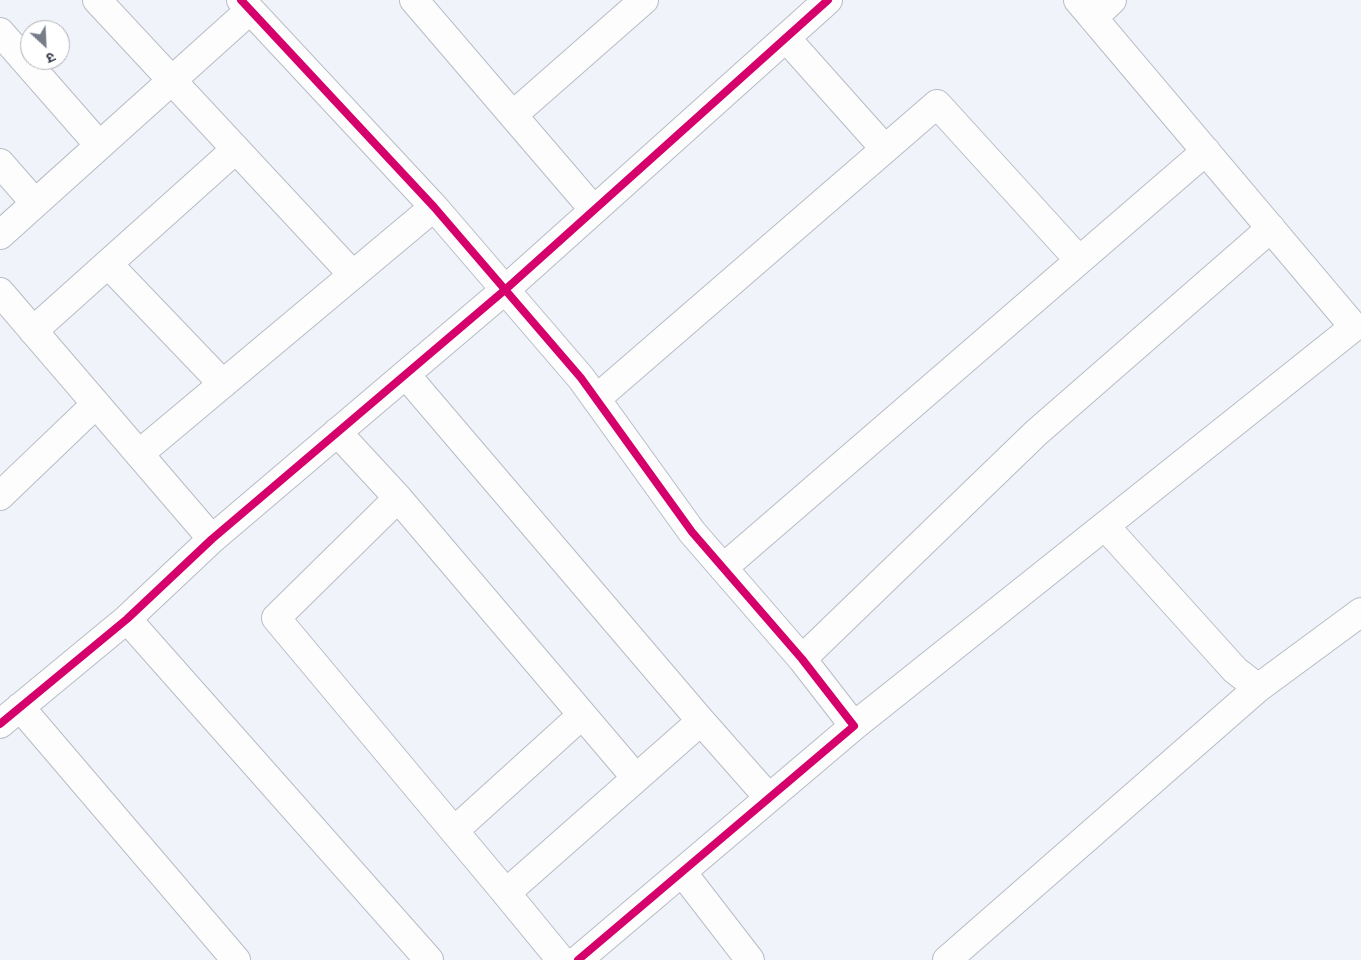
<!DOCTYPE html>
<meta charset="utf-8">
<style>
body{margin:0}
#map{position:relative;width:1361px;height:960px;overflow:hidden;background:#f0f3fa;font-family:Manrope,"Noto Sans Devanagari",sans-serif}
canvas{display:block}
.north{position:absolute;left:20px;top:20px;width:50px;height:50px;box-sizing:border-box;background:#fff;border:1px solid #afb1b7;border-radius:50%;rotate:155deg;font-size:14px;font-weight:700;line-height:20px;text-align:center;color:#363d4a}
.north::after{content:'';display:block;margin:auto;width:18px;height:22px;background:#777d88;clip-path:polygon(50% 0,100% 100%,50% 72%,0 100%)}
</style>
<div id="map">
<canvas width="1361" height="960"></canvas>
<div class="north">उ</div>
</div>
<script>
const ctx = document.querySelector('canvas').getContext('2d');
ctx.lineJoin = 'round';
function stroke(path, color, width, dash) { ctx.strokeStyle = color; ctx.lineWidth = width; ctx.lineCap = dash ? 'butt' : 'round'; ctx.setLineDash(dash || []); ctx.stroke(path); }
const street = new Path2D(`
 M97 0 353 275
 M241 0 434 207 581 378 692 532 802 659 854 726 578 960
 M414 0 594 210
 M1093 18 1112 0
 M0 32 99 145
 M786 38 885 149
 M513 115 644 0
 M0 163 35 203
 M0 235 250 10
 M108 264 223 384
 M0 292 212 539
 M33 331 236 149
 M406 375 701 721
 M596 399 937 104 1079 260
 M337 432 398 498 636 778
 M139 454 434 207
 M0 496 96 404
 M398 498 276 618 506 893
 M1105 526 1235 670 1258 688
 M723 568 1206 151
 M127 619 429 960
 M802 659 1036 433 1271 228
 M20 707 236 960
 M0 724 127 619 212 539 506 289 828 0
 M854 726 1354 327 1078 0
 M454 831 582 715
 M682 872 750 960
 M561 960 506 893 701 721 769 798
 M947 960 1258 688 1361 612`);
const cycleway = new Path2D(`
 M241 0 434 207 581 378 692 532 802 659 854 726 578 960
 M0 724 127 619 212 539 506 289 828 0`);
stroke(street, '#b7bcc5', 30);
stroke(street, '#fdfdfe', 28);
stroke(cycleway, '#d6006c', 8);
</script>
